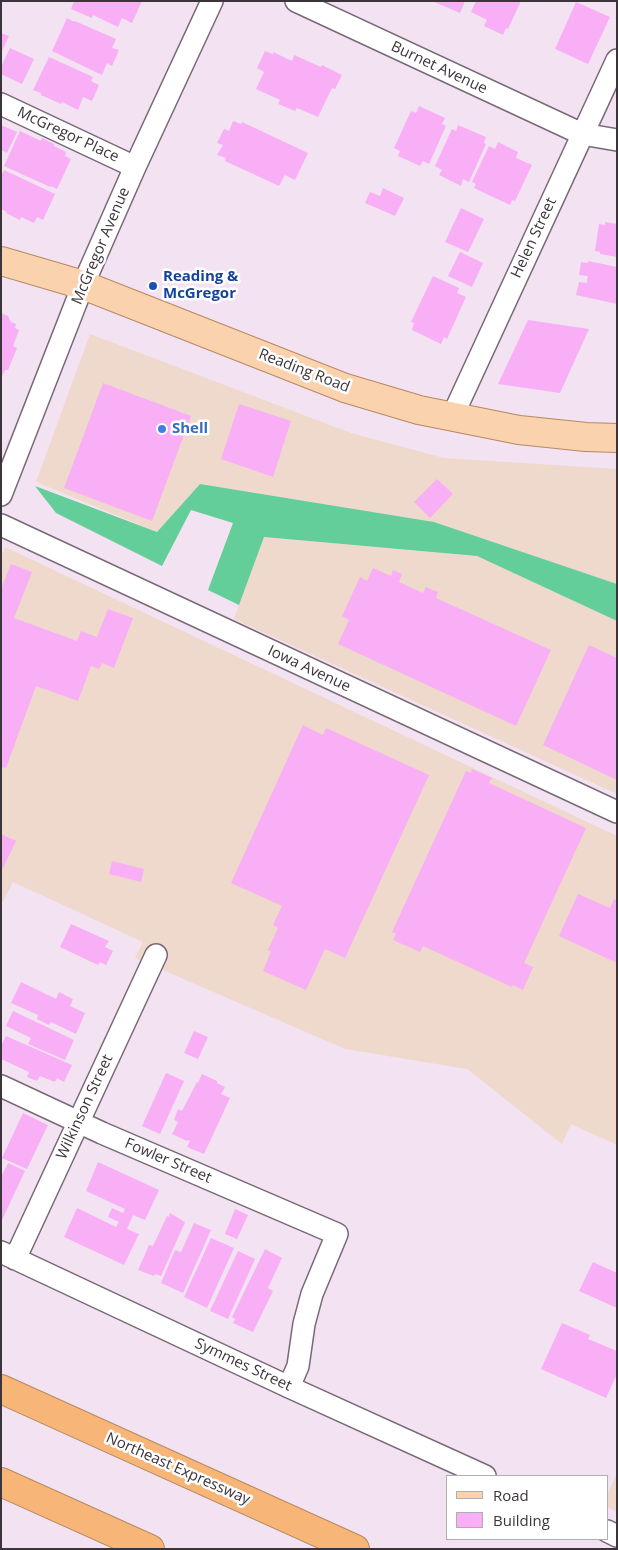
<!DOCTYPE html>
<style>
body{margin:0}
#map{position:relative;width:618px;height:1550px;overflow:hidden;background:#f3e2f2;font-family:"Open Sans",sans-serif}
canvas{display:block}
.frame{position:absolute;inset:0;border:2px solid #3b353b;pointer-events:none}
.legend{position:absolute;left:446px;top:1475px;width:162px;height:65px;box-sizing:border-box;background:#fff;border:1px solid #b1aeb1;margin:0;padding:6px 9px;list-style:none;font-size:15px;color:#3b353b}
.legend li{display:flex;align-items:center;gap:10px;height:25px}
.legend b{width:25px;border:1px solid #b1aeb1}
</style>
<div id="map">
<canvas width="618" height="1550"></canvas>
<div class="frame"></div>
<ul class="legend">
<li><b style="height:6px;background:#fad3ae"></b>Road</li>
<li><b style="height:14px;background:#f8aff5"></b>Building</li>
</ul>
</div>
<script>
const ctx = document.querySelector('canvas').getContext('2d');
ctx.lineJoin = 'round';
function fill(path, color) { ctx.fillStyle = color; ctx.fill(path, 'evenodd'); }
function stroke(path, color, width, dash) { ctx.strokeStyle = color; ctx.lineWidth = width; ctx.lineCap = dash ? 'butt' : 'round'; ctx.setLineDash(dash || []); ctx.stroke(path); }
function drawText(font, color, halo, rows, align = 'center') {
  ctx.font = font + ' "Open Sans",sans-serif'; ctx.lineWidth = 5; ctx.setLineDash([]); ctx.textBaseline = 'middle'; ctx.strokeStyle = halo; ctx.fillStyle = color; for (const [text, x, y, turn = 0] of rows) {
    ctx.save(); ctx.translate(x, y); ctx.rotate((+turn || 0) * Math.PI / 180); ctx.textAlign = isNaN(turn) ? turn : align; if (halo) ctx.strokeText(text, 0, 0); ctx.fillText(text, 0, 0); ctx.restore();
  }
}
const commercial = new Path2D(`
 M90 334 351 433 444 458 617 469V584L434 522 200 484 157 532 36 482Z
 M263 537 477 556 617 621V794L234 619Z
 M5 547 617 836V1145L571 1124 562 1144 467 1069 345 1049 135 958 143 942 13 882 1 905V557Z
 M617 1473V1512L607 1507V1495Z`);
const forest = new Path2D(`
 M200 484 434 522 617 584V621L477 556 264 537 239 605 208 590 233 523 191 510 162 566 56 513 35 486 157 532Z`);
const building = new Path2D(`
 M74 1H142L132 23 122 18 118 27 93 15 92 18 71 9Z
 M432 1H465L460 13Z
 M476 1H521L508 29 506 28 503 35 484 26 487 20 471 12Z
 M576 2 610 17 588 64 555 49Z
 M67 18 74 22 75 21 116 39 112 48 119 50 112 66 107 63 102 75 52 51Z
 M1 33 9 36 1 53Z
 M10 48 34 59 22 84 1 74V67Z
 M265 51 273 54V52L292 61 294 55 321 67 322 65 342 75 335 89 332 88 318 117 297 108 295 111 278 104 280 100 256 89 264 72 257 68Z
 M49 57 93 77 91 81 99 85 92 101 83 97 78 110 62 102 61 104 41 95V93L33 90Z
 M419 106 445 118 442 124 446 126 429 164 423 161 420 166 398 156 400 151 394 148 411 111 416 113Z
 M233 121 241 124 242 122 308 153 295 180 285 175 279 186 225 161 226 158 217 155 223 145 217 143 224 129 229 131Z
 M1 125 17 132 7 153 1 150Z
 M458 125 486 137 484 143 486 144 469 182 463 179 461 186 439 175 442 170 435 166 452 129 456 131Z
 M20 131 41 141 42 138 54 144V146L66 152 65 156 71 159 57 189 51 186 50 187 4 166Z
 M498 142 518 152 516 158 532 165 515 201 512 200 510 205 474 188 476 184 472 182 489 146 495 149Z
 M4 170 55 194 43 220 37 217 34 223 21 217 20 220 6 213 7 212 1 209V173H3Z
 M383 188 404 198 395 216 365 203 370 192 380 196Z
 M461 208 484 219 468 252 445 242Z
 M605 222 617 224V257L600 254V252L595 251 599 224 605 225Z
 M460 252 483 263 472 287 448 276Z
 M588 261 617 267V304L576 295 579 282 587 283V280L588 276 579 275 581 262 588 263Z
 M433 276 459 288 457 293 466 297 447 339 444 337 441 344 412 330 414 323 411 322Z
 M1 313 8 316 11 322 16 324 15 328 19 330 13 346 17 348 8 370H5L1 378Z
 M528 320 589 329 560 393 498 384Z
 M103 383 191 416 152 521 64 488Z
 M239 404 291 421 273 477 221 459Z
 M437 479 453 494 430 518 414 502Z
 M11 564 32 572 14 618 77 641 81 631 97 637 108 609 133 618 114 668 102 663 99 669 91 666 78 701 36 686 6 768 1 767V589Z
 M373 568 391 576 393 570 402 574 399 582 423 593 426 587 438 592 436 598 551 650 516 726 338 644 349 620 342 616 360 577 367 581Z
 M589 645 617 658V780L543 745Z
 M303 725 323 735 326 728 429 775 345 958 325 949 306 990 263 971 271 951 268 950 278 928 273 925 282 906 231 883Z
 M472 769 492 778 489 783 586 828 524 963 533 967 523 990 513 985 512 987 423 946 420 952 393 940 396 934 392 932 466 771 471 773Z
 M1 834 16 841 1 872Z
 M112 861 144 869 141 882 109 874Z
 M578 894 610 908 614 899 617 900V963L559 936Z
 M71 924 109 941 105 947 113 951 106 965 100 962 98 965 60 947Z
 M21 982 56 999 59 992 73 999 70 1006 85 1013 76 1034 51 1022 49 1025 37 1019 38 1015 11 1003Z
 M13 1011 74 1040 65 1060 28 1044 31 1038 6 1026Z
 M194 1031 208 1037 198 1059 184 1053Z
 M6 1036 72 1065 64 1082 57 1078 55 1082 40 1076 37 1081 27 1077 29 1072 1 1059V1046Z
 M166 1073 184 1081 160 1134 142 1126Z
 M202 1074 217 1081V1083L225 1087 221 1094 230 1098 204 1154 187 1147 190 1141 187 1140V1141L172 1134 178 1122 174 1120 178 1109 182 1111 197 1082 198 1083Z
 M23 1113 48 1125 27 1169 2 1158Z
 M98 1162 159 1190 145 1220 133 1215 127 1229 139 1234 124 1265 64 1237 77 1208 116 1227 119 1222 108 1217 112 1208 123 1213 125 1209 86 1191Z
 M8 1163 25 1171 1 1222V1177Z
 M235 1209 248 1215 237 1239 225 1234Z
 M170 1213 185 1222 161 1276 155 1274 154 1276 138 1270 149 1245 153 1246 167 1216 169 1217Z
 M194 1223 211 1230 183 1293 161 1283 175 1250 181 1252Z
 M211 1238 234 1248 207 1308 184 1297Z
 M265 1249 282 1258 268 1288 273 1291 253 1332 233 1323 235 1319 232 1317Z
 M238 1251 255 1259 228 1319 210 1311Z
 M593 1262 617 1273V1308L579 1291Z
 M562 1323 590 1335 588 1339 617 1351V1374L606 1398 541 1369Z`);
const minor = new Path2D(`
 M296 1 582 134 617 140
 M1 104 135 167
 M452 417 617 60
 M1 495 83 285 135 167 212 1
 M1 525 617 812
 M1 1086 102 1133 337 1234 312 1294 304 1324 298 1366 289 1387
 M1 1252 289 1387 485 1476
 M15 1259 156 955
 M607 1531 617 1536`);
const primary = new Path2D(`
 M1 261 83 285 345 388 419 410 519 430 586 437 617 438`);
const motorway = new Path2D(`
 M1 1389 355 1549
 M1 1482 150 1549`);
const markers = [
 [153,286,5,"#1a4fb4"],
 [162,429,5,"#3f7fe0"]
];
const streetNames = [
 ["Burnet Avenue",439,68,25],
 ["McGregor Place",68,135,25],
 ["Helen Street",534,238,-65],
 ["McGregor Avenue",101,246,-67],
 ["Reading Road",304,371,21],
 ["Iowa Avenue",309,669,25],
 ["Wilkinson Street",85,1107,-65],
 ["Fowler Street",168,1161,23],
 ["Symmes Street",243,1365,25],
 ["Northeast Expressway",178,1469,24]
];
const transitNames = [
 ["Reading &",163,277],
 ["McGregor",163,294]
];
const shopNames = [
 ["Shell",172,429]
];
fill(commercial, '#efd9cc');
fill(forest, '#64ce9a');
fill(building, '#f8aff5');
stroke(minor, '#786977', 24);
stroke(primary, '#b58963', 30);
stroke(motorway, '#b58963', 30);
stroke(minor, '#fff', 21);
stroke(primary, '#fad3ae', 28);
stroke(motorway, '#f7b678', 28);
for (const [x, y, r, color] of markers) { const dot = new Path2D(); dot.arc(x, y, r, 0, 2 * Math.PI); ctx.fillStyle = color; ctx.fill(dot); stroke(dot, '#fff', 2); }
drawText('15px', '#3b353b', '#fff', streetNames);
drawText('bold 15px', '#164399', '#fff', transitNames, 'left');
drawText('bold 15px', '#366cbe', '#fff', shopNames, 'left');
</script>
